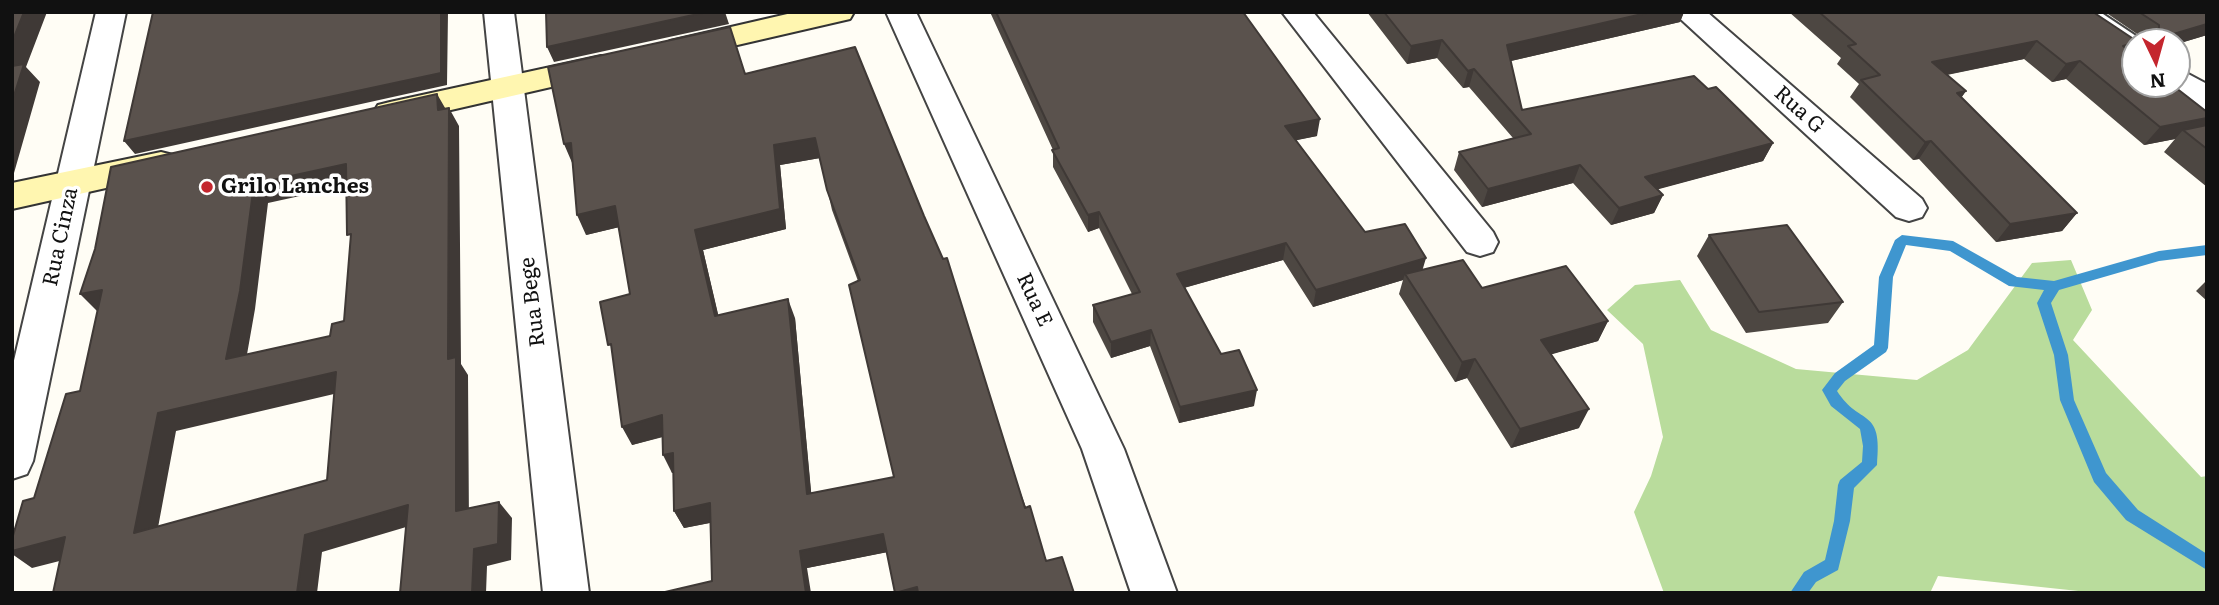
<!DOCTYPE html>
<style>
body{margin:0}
#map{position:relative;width:2219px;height:605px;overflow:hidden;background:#fffdf5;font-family:Literata,serif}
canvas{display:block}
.frame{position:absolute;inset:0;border:14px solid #111;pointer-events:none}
.north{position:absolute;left:2121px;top:28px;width:70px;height:70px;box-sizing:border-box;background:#fff;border:2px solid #a0a0a0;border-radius:50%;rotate:175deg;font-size:19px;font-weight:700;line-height:28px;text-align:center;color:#111}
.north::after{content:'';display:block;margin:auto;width:24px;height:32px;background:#c4262e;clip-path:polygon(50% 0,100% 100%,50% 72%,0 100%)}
</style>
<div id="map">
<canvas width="2219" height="605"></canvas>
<div class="frame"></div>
<div class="north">N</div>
</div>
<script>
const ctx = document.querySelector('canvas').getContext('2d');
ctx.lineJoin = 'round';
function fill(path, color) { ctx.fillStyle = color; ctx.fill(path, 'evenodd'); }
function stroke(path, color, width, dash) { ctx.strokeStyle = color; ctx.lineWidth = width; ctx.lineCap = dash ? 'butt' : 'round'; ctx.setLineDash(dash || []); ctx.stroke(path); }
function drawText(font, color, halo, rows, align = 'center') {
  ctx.font = font + ' Literata,serif'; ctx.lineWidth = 7; ctx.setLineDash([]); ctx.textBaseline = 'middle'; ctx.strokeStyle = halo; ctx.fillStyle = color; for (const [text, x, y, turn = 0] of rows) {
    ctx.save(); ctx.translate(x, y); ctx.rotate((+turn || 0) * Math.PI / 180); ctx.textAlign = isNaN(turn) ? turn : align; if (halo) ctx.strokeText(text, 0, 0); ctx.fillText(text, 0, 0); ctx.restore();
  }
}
const forest = new Path2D(`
 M2071 260 2092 310 2073 340 2201 477 2207 476V593H2097L1938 576 1930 593H1664L1634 512 1651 476 1663 437 1643 344 1607 310 1635 285 1680 280 1711 330 1796 369 1917 380 1968 350 2032 263Z`);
const stream = new Path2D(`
 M1902 235 1953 241 2017 277 2054 281 2159 251 2207 245V255L2159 261 2059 290 2051 303 2068 355 2074 400 2106 473 2138 510 2207 554V570L2126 520 2094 482 2060 400 2054 355 2037 303 2044 290 2009 286 1950 251 1906 245 1893 277 1888 348 1886 352 1845 381 1837 391C1860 427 1883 406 1877 465L1854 488 1850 521 1838 570 1816 582 1808 593H1790L1804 572 1825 560 1834 521 1838 485 1840 480 1862 462 1863 446 1860 429 1831 406 1822 390 1835 373 1874 345 1879 277 1895 240Z`);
const street = new Path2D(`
 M96 12H126L33 461 27 474 12 479V369Z
 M484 12H514L589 593H543Z
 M886 12H916L1124 449 1177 593H1131L1082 449Z
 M1282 12H1313L1493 232 1498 242 1493 252 1480 256 1467 252Z
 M1673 12H1707L1922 199 1927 208 1922 217 1909 221 1896 217Z
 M2064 12H2100L2145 42H2135V60L2124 57 2068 19Z
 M2177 68 2207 84V110L2195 107 2166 86 2164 84H2177Z`);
const secondary = new Path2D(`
 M796 12H854L850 19 681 58 670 55 665 48 670 41Z
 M601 56 612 59 617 66 612 73 390 124 378 121 373 113 378 105 390 102Z
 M161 152 173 155 178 164 173 173 12 209V183Z`);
const wall = new Path2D(`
 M990 12H1243L1317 136 1296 140 1365 232 1422 270 1482 288 1608 321 1598 341 1551 354 1579 428 1511 448 1467 378 1455 382 1399 294 1403 280 1313 307 1283 260 1184 288 1221 354 1254 406 1179 423 1150 346 1111 358 1093 322V305L1132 294 1099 228 1088 232 1053 167V150Z
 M1367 12H1684L1680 22 1511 61 1522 110 1708 89 1773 143 1763 161 1657 189 1663 195 1654 213 1611 225 1573 183 1482 207 1454 170 1459 152 1513 138 1469 87 1463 88 1437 58 1407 64Z
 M1789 12H2093L2130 52 2205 125H2207V187L2164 152 2175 139 2144 145 2066 79 2052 82 2024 59 1947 75 1966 91 1961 98 2077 213 2062 231 1996 242 1919 159 1913 160 1850 97 1859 84 1837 64 1841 58Z
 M2105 12H2207V35L2177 44V42H2140L2143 38Z
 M855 47 1046 561 1074 593 887 552 807 568 712 581 710 523 684 528 674 511 673 473H672L663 437 632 445 630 294 619 227 586 235 745 74ZM820 158 832 210 858 281 894 477 811 493 795 318 718 315 703 250 786 229 780 165Z
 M1709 235 1843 302 1828 323 1746 333 1697 256Z
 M2207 280V301L2196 291Z`);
const shadedWall = new Path2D(`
 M24 12H47L26 67 40 82 12 180V42Z
 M441 12H448L447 85 135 154 124 141Z
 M707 12H725L729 24 554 62 547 47Z
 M1651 12H1684L1680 22 1502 63 1507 45Z
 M2207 24V35L2177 44V42H2149L2150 41Z
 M1442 40 1437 58 1407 64 1411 46Z
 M2037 41 2024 59 1920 80 1932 62Z
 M2135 43V46L2124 60 2123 46Z
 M2080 61 2066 79 2052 82 2066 64Z
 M1474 69 1469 87 1463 88 1468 71Z
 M1966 91 1953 109 1957 93Z
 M437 94 448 113 438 110Z
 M449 108 459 126 461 364 468 375 469 528 456 511 448 359Z
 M2207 118V123L2196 135 2183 130 2175 139 2144 145 2160 127Z
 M1320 119 1317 136 1283 143 1285 126Z
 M815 138 820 158 780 165 786 229 703 250 723 335 715 316 695 230 774 145Z
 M1931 141 1919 159 1913 160 1925 142Z
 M571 143 573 165 564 144Z
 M1773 143 1763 161 1637 195 1645 177Z
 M346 164 359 183 268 203 255 309 243 377 226 359 254 184Z
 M1580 165 1573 183 1482 207 1488 189Z
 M1663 195 1654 213 1611 225 1619 208Z
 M615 206 624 226 586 235 577 215Z
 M1099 212V228L1088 232V215Z
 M2077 213 2062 231 1996 242 2010 224Z
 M1286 243 1283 260 1176 290 1177 274Z
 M1426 258 1421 275 1405 274 1403 280 1313 307 1316 290Z
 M102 290 99 313 80 294Z
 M788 299 795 318 813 512 807 494Z
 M1608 321 1598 341 1532 360 1541 340Z
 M1151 330 1150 346 1111 358V342Z
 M1475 359 1467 378 1455 382 1462 362Z
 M336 372 351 390 176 431 154 549 134 533 158 413Z
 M1257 390 1254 406 1179 423 1180 407Z
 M1589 409 1579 428 1511 448 1520 429Z
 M662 415 672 434 632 445 622 427Z
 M673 453 682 471 672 473 663 455Z
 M499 502 512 518 511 560 487 566 486 593H472L474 549Z
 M710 503 719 521 684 528 674 511Z
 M408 505 423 522 322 552 317 593H297L305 535Z
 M883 534 888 552 807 568 811 593H806L800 551Z
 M65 537 87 554 32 568 12 554V551Z
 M917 587 918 593H895Z`);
const building = new Path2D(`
 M12 12H24L12 42Z
 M153 12H441V73L124 141Z
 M546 12H707L547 47Z
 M996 12H1243L1320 119 1285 126 1365 232 1405 224 1426 258 1316 290 1286 243 1177 274 1221 354 1239 350 1257 390 1180 407 1151 330 1111 342 1093 305 1140 292 1099 212 1088 215 1052 150 1059 148Z
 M1384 12H1651L1507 45 1522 110 1694 76 1708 89 1716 87 1773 143 1645 177 1663 195 1619 208 1580 165 1488 189 1459 152 1531 134 1474 69 1468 71 1442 40 1411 46Z
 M1819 12H2093L2138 42 2123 46 2135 56V84H2171L2207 112V118L2160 127 2080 61 2066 64 2037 41 1932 62 1966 91 1957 93 2077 213 2010 224 1931 141 1925 142 1861 80 1880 75 1848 46 1856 44Z
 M2139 12H2207V24L2150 41V30L2159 29V25Z
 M730 27 745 74 855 47 924 216 943 259 947 258 1025 508 1030 506 1046 561 1062 557 1074 593H918L917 587 895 593 883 534 800 551 806 593H665V592L712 581 710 503 674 511 673 453 663 455 662 415 622 427 611 344 608 345 600 302 630 294 615 206 577 215 571 143 564 144 548 67ZM815 138 827 190 860 280 849 285 894 477 807 494 788 299 715 316 695 230 780 209 774 145Z
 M24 64 12 102V66Z
 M437 94 438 110 449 108 448 359 456 357V511L499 502 498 544 474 549 472 593H400L408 505 305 535 297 593H53L65 537 12 551V539L23 501 34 498 66 394 80 391 102 290 80 294 95 249 111 167ZM346 164 347 235 351 234 344 321 332 324 330 336 226 359 240 291 254 184ZM336 372 327 480 134 533 158 413Z
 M2207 125V149L2183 130Z
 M1787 225 1843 302 1759 312 1709 235Z
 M1463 260 1482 288 1566 266 1608 321 1541 340 1589 409 1520 429 1475 359 1462 362 1405 274Z`);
const markers = [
 [207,187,7,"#c4262e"]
];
const streetNames = [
 ["Rua G",1799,110,42],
 ["Rua Cinza",61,237,-78],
 ["Rua E",1034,300,65],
 ["Rua Bege",533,302,-97]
];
const poiNames = [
 ["Grilo Lanches",221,187]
];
fill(forest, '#b9dc9c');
fill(stream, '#3f96cf');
stroke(street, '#444', 4);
stroke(secondary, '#333', 4);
fill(street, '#fff');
fill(secondary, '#fff6b0');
fill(wall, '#4d4742');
fill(shadedWall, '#3f3936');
fill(building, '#5a524d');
stroke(building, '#3f3936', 2);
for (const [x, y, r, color] of markers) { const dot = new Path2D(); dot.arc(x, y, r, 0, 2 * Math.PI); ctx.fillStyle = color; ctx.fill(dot); stroke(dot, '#fff', 2.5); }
drawText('21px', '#111', '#fff', streetNames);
drawText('bold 21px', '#111', '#fff', poiNames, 'left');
</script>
